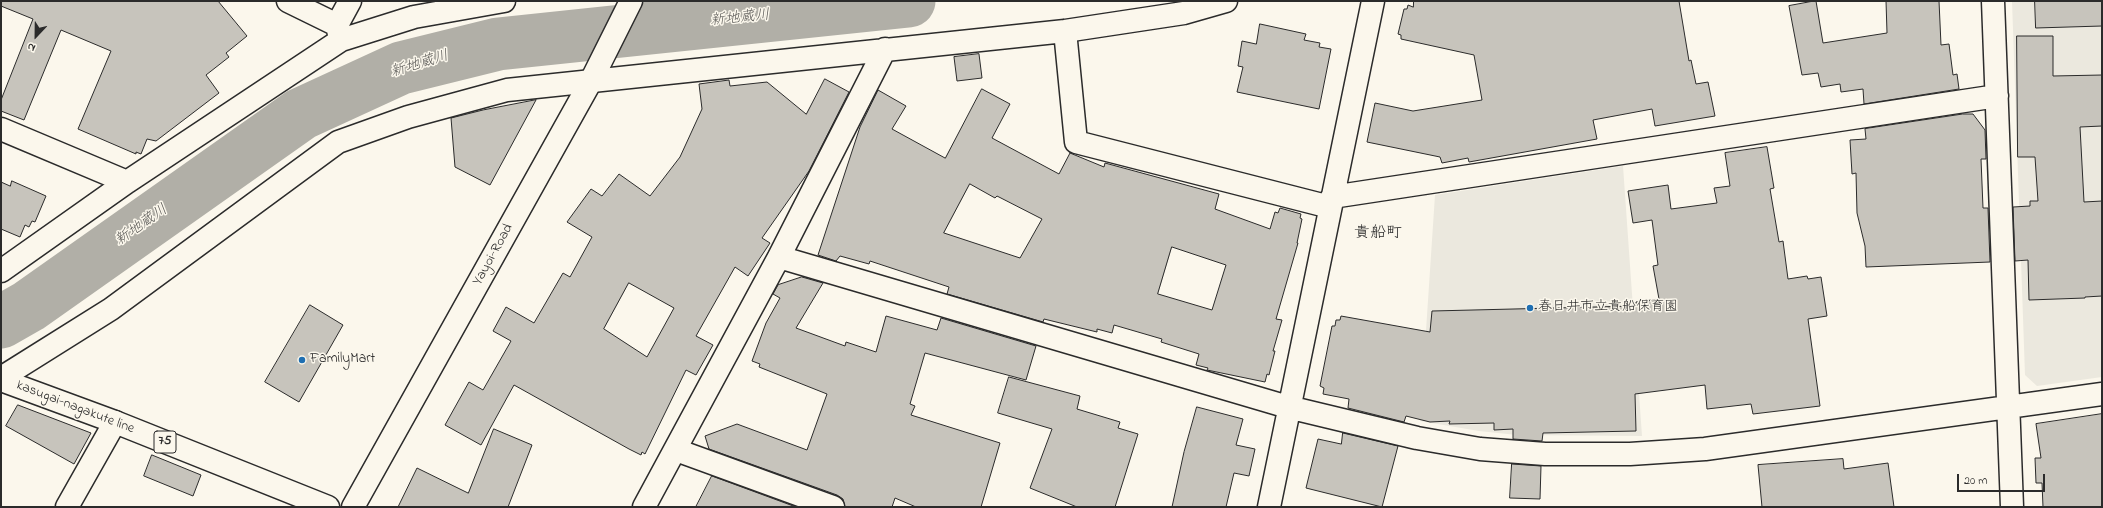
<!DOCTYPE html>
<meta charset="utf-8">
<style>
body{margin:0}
#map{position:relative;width:2103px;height:508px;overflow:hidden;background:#fbf7ec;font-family:"Indie Flower",sans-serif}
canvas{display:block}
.frame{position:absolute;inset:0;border:2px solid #2b2b2b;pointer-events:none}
.north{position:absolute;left:16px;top:16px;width:40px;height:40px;-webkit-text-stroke:3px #fbf7ec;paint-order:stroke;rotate:202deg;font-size:11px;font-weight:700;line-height:16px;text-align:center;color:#2b2b2b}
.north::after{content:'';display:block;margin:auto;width:14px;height:18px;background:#2b2b2b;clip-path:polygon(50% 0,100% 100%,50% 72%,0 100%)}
.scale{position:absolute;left:1957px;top:474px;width:88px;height:18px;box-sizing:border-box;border:2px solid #2b2b2b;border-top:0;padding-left:5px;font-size:12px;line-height:14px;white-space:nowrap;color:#2b2b2b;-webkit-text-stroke:3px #fbf7ec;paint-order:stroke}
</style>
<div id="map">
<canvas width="2103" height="508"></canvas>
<div class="frame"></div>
<div class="north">N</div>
<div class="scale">20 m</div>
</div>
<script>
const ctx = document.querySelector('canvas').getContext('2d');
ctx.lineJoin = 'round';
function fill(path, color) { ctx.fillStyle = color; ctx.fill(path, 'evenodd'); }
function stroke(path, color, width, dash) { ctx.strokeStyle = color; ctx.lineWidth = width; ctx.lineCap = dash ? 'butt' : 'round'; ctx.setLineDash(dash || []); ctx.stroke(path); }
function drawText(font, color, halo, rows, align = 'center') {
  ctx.font = font + ' "Indie Flower","Klee One",sans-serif'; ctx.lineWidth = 3; ctx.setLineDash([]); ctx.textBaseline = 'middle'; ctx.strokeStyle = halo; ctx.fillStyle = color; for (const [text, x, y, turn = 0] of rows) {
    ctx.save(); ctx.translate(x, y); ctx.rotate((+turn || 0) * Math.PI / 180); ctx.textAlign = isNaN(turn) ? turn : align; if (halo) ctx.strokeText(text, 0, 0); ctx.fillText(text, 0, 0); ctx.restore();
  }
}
const built = new Path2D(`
 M2012 1H2102V377L2037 386 2025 375Z
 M1623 166 1642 436 1517 435 1479 431 1420 421 1435 195Z`);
const river = new Path2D(`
 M1 322 29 306 301 114 401 68 498 44 909 1`);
const building = new Path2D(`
 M1 1H218L247 36 226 53 229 57 206 75 219 93 156 141 147 139 141 154 136 152V154L78 129 111 51 61 30 24 120 1 111V100L33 19 1 6Z
 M1414 1H1679L1689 61 1691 60 1696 84 1708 82 1715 116 1655 126 1652 109 1593 120 1597 139 1469 162 1468 158 1442 163 1440 157 1367 142 1375 103 1413 111 1482 100 1474 55 1401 39V35L1398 34 1404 9H1407L1408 5 1413 7Z
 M1816 1 1823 43 1887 33 1886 1H1939L1941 45 1949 44 1953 75 1957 74 1959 89 1864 104 1863 89 1841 92 1840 84 1821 87 1818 73 1802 75 1789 6Z
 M2035 1H2102V26L2036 28Z
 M1260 24 1306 34 1304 40 1320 43 1319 47 1331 49 1319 109 1237 92 1243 67 1238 66 1242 41 1256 44Z
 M2017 36H2053V76L2102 75V126L2080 127 2084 202 2102 201V296L2085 297V298L2029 300 2028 260 2015 261 2013 207 2030 206V201H2038L2035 157H2018Z
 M979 54 982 78 957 81 954 57Z
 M825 79 849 92 809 171 762 238 770 243 748 276 735 267 696 336 713 345 696 375 686 370 645 454 642 452 641 455 629 449 514 385 481 445 445 425 469 382 483 390 511 341 493 331 506 307 534 323 563 273 570 277 592 237 567 222 591 189 602 196 619 174 650 196 680 157 702 109 699 84 729 80 730 86 767 82 806 114ZM629 283 674 308 647 357 604 329Z
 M982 89 1010 104 992 138 1059 174 1070 153 1104 167 1105 163 1219 194 1215 209 1270 229 1275 212 1278 213 1280 208 1301 214 1300 218 1302 219 1297 243H1298L1276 319 1282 320 1273 351H1275L1269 375 1267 374 1265 382 1207 370 1208 368 1196 365 1199 354 1161 342 1162 339 1114 325 1112 333 1097 329V332L1044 319 1043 322 947 294 949 287 870 261 869 264 840 256 836 261 818 255 860 127 878 90 906 106 892 129 945 158ZM970 184 995 198 997 196 1042 219 1020 258 944 233ZM1172 247 1226 265 1212 310 1158 294Z
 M536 100 490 185 455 167 451 118 483 110Z
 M1963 114H1973L1985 130 1986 159H1981L1983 208H1988L1990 262 1866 267 1865 246 1857 213 1856 173 1852 174 1850 140 1866 139 1865 129Z
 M1767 147 1774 188 1770 189 1779 242 1783 241 1788 279 1807 276 1808 279 1821 277 1827 316 1808 319 1820 406 1753 414 1751 404 1707 409 1705 385 1635 394 1636 431 1543 433 1542 441 1513 439V429L1494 430V423L1449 424 1450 421 1430 422 1406 416 1404 422 1348 408 1349 399 1323 394 1324 388 1320 386 1332 326H1335L1336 320H1340L1341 316 1430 332 1432 311 1636 306V302L1659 299 1653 266 1658 265 1652 220 1633 223 1628 191 1668 185 1671 209 1717 203 1714 188 1730 186 1725 153Z
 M12 181 46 196 35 222 32 221 29 227 25 225 20 237 1 229V182L10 186Z
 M802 277 823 283 796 328 845 346 846 342 876 352 886 316 937 330 941 318 1036 346 1026 380 925 353 910 404 915 406 911 415 1000 443 981 507H916L895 498 892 507H845L843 499 837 495 709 449 705 436 737 424 807 450 827 394 759 367 760 364 752 361 766 323 780 298 773 294 778 285Z
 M310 305 343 325 299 402 265 382Z
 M1009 377 1080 396 1077 409 1120 422 1118 428 1138 434 1115 507H1077L1030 488 1052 429 998 413Z
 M18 405 91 433 74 464 6 426Z
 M1197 407 1243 419 1236 445 1255 449 1249 476 1234 473 1226 507H1172L1184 452Z
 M2102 414V507H2043L2042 483H2036L2035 458H2041L2036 424Z
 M494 429 532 445 508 507H398L417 468 468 493Z
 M1343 433 1398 446 1382 507 1306 488 1318 439 1341 444Z
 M152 455 201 475 193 496 144 476Z
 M1843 459 1844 469 1888 463 1894 507H1762L1758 465Z
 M1512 464 1541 466 1540 499 1510 498Z
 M712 476 796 507H696Z`);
const minor = new Path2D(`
 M288 1 337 25
 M1993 1 2012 507
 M1065 31 1076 142 1330 207
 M340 39 337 25 350 1
 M1 129 127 182
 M1332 197 1997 96
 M779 257 1288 407 1417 438 1480 449 1545 454H1630L1705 449 2102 394
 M1 271 127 182 341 40 414 17 504 1
 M1 378 111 309 338 142 408 117 507 90 1065 31 1184 13 1226 1
 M676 450 833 507
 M67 507 115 422
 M644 507 779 257 885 49
 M1269 507 1373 1`);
const tertiary = new Path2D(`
 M353 507 591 81 631 1`);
const primary = new Path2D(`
 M1 380 115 422 328 507`);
const markers = [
 [1530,308,4,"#1f6fb2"],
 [302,360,4,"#1f6fb2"]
];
const shields = [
 [165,442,22]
];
const shieldNames = [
 ["75",165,442]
];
const streetNames = [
 ["Yayoi-Road",494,255,-61],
 ["kasugai-nagakute line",75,408,21]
];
const poiNames = [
 ["春日井市立貴船保育園",1538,308],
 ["FamilyMart",310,360]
];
const waterNames = [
 ["新地蔵川",740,19,-6],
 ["新地蔵川",420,65,-17],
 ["新地蔵川",142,226,-35]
];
const quarterNames = [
 ["貴船町",1378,234]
];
fill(built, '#ebe8de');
stroke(river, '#b1afa7', 53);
fill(building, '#c7c4bc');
stroke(building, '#2b2b2b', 1);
stroke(minor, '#2b2b2b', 25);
stroke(tertiary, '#2b2b2b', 25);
stroke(primary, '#2b2b2b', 25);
stroke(minor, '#fbf7ec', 22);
stroke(tertiary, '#fbf7ec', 22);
stroke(primary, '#fbf7ec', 22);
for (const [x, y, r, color] of markers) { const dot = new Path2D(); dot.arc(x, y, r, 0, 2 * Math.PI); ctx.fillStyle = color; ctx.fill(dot); stroke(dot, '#fbf7ec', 1.5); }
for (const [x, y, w] of shields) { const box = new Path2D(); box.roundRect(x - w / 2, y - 11, w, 22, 3); ctx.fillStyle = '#fbf7ec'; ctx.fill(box); stroke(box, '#2b2b2b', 1); }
drawText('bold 13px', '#2b2b2b', null, shieldNames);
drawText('14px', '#2b2b2b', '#fbf7ec', streetNames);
drawText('14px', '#2b2b2b', '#fbf7ec', poiNames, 'left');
drawText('italic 15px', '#5a5956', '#fbf7ec', waterNames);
drawText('16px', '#2b2b2b', '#fbf7ec', quarterNames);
</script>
